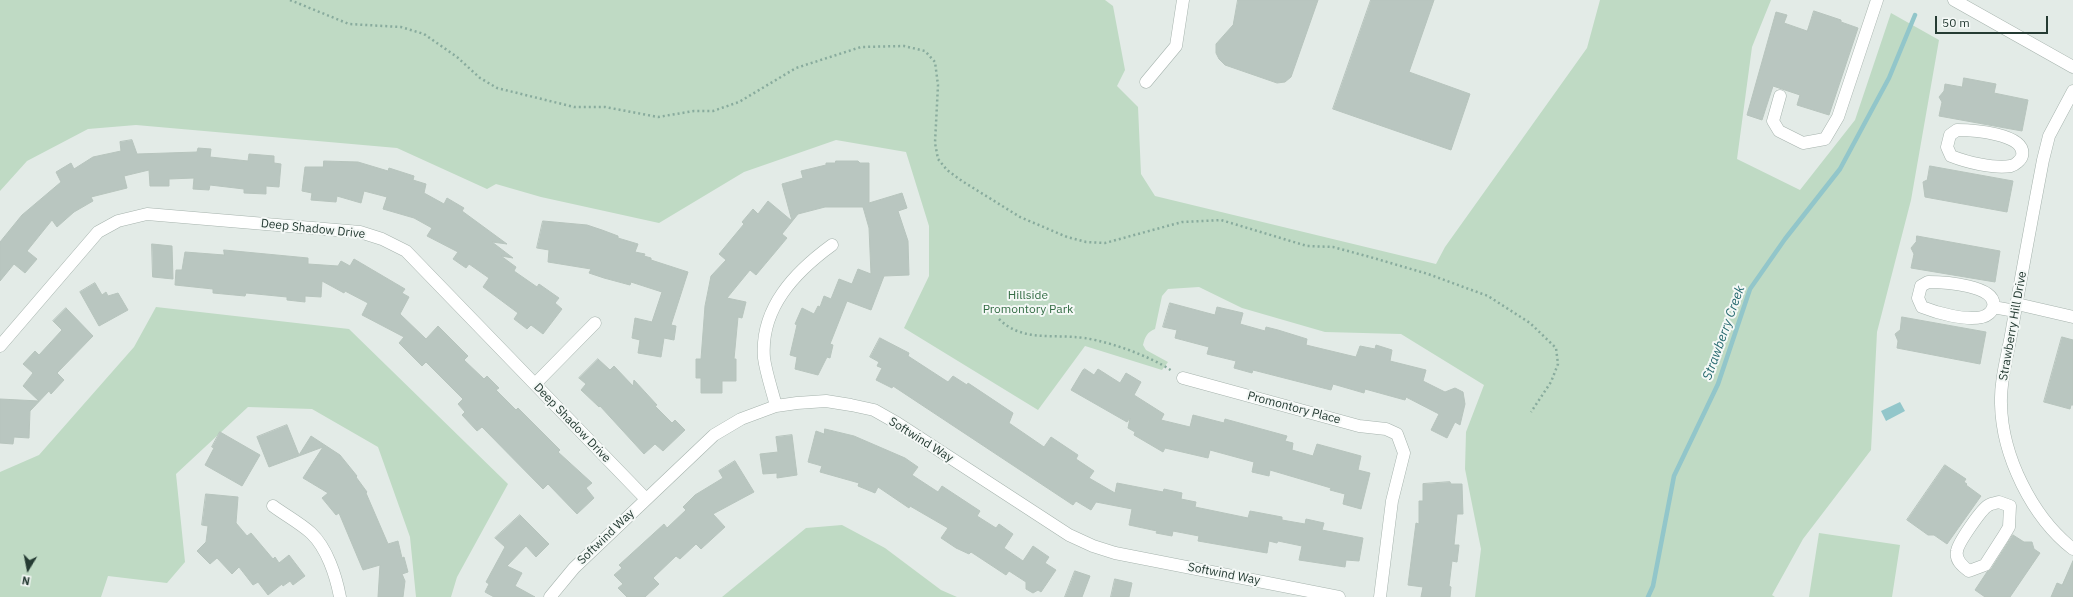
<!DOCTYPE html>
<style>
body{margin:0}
#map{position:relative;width:2073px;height:597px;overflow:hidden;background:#e3ebe7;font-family:"IBM Plex Sans",sans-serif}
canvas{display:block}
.north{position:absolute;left:8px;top:549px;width:40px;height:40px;-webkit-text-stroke:3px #f4f8f6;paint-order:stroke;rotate:190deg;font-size:11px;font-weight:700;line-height:16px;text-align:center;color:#253b33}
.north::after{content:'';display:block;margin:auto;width:14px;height:18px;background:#253b33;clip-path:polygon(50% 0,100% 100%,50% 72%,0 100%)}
.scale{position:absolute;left:1935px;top:16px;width:113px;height:18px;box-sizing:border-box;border:2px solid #253b33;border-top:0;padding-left:5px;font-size:12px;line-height:14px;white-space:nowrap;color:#253b33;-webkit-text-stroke:3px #f4f8f6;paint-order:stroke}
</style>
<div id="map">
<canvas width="2073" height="597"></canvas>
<div class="north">N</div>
<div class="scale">50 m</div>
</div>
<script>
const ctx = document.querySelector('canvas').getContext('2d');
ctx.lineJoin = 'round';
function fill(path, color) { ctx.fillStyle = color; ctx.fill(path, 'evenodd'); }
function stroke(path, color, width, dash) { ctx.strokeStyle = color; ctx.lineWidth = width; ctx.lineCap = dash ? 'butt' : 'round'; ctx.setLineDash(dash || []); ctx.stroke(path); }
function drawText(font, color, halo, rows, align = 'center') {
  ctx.font = font + ' "IBM Plex Sans",sans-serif'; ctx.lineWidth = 4; ctx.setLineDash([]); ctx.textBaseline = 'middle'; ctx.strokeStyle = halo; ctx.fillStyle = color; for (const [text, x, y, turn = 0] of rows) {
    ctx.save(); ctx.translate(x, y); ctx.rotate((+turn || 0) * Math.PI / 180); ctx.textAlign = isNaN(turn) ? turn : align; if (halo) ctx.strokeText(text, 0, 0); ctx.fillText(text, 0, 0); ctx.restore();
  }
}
const green = new Path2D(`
 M0 0H1105L1113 6 1125 70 1117 86 1138 107 1141 174 1155 196 1436 264 1445 247 1587 48 1600 0H1771L1752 47 1737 159 1800 190 1855 120 1891 13 1939 40 1911 200 1877 332 1871 450 1803 539 1772 595 1775 597H1475L1481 549 1465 469 1466 432 1484 385 1401 334 1325 332 1242 308 1199 287 1168 289 1162 296 1155 329C1147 332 1145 337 1143 345L1146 350 1168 362 1162 370 1085 346 1038 410 904 328 929 276V226L906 152 836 140 744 172 659 223 541 197 496 184 487 189 397 148 136 125 88 129 27 161 0 191Z
 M156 307 349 329 508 484 457 577 451 597H416L410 537 378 447 312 409 248 407 176 474 185 562 167 583 108 576 101 597H0V472L39 455 134 347Z
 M842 525 885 548 941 590 957 597H722L806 528Z
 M1819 533 1900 545 1892 597H1809Z`);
const water = new Path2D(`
 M1900 402 1905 411 1886 421 1881 411Z`);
const stream = new Path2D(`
 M1648 597 1653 586 1674 476 1718 384 1750 289 1785 239 1840 169 1889 78 1915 15`);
const building = new Path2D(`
 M1238 0H1318L1291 77 1285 82 1277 83 1225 65 1219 59 1216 53V44L1233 25Z
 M1371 0H1434L1409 72 1470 94 1451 150 1333 109Z
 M1814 11 1841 20V22L1858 28 1829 115 1797 105 1800 95 1773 86 1762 120 1747 115 1776 12 1787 15 1784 23 1807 31Z
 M1964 78 1996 84 1994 93 2028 100 2022 131 1939 116 1942 102 1939 97 1944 91 1945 84 1962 87Z
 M132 140 137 154 197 152 198 148 211 149 210 157 248 161 249 154 274 156V163L281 164 279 187 266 186V194L244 193V189L210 185 209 190 193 189 194 178 169 179V186H150L149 170 124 176 127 188 91 197 93 201 74 212 57 227 52 220 27 251 37 259 25 273 14 264 0 281V242L22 215 61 182 56 172 71 163 74 169 93 157 121 151 120 142Z
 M324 161 358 162 388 171 389 168 414 176 413 180 426 184 424 193 444 204 447 198 464 208 462 211 507 244 492 242 513 258 501 256 516 267 514 271 537 287 539 284 559 298 555 303 562 309 543 334 531 325 527 329 514 319 518 313 483 287 489 278 469 264 466 268 453 259 458 252 427 236 432 228 414 218 383 209 387 197 364 191 361 203 337 196 336 202 311 200 312 193 302 191 305 167H323Z
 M836 161H858L860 163H869V203L902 193 907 208 898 211 908 241 909 275 884 276 871 310 847 301 830 344 833 345 830 358 827 357 818 375 795 369 797 357 790 355 797 325 795 324 802 308 814 314 818 306 820 307 824 296 831 299 839 279 852 284 858 269 871 274 869 228 863 207H825L798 214 782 234 787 238 777 250 756 275 750 270 727 298 746 302 742 318 738 317 734 359H736V381H722V393H701V378H696V359H701L705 306 711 276 726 260 719 254 744 224 742 222 753 209 758 214 768 201 792 221 782 184 803 178 801 171 826 165V163H835Z
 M1930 166 2013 181 2007 212 1925 197 1923 182 1927 180Z
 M543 221 587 225 602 230 618 236V238L638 244 635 252 645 254 644 256 651 258V260L688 272 671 325 676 326 674 340 664 338 661 357 638 353 640 340 632 338 635 318 652 322 662 292 631 282 630 285 604 278 589 273 591 269 548 262 549 250 537 248Z
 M1917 236 2000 251 1995 282 1911 268 1914 254 1911 248 1916 242Z
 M152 244 172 246 173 279 153 277Z
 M224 250 308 258V264L338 266 341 261 350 266 354 259 405 289 402 293 409 297 400 314 426 339 438 326 468 356 464 360 484 379 487 376 499 388 496 390 516 410 518 408 560 450 558 452 592 483 586 488 594 498 577 514 548 484 543 489 482 427 477 431 462 415 465 412 458 404 463 399 426 362 422 366 399 343 404 337 362 315 368 303 345 291 344 293 322 281 321 297 305 296V302L287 300V297L246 293 245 296 213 293V289L175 285 176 270H182L185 252 224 255Z
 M95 283 102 295 106 292 108 296 118 293 128 310 99 326 80 292Z
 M1170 303 1215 315 1217 307 1243 313 1240 324 1265 331 1266 327 1278 330 1307 339 1306 345 1356 357 1360 346 1375 349 1376 345 1392 350 1390 361 1426 370 1423 381 1445 392 1455 388 1463 392 1465 404 1460 425 1455 422 1447 438 1431 430 1439 414 1406 397 1405 400 1365 389 1364 393 1333 384 1331 390 1253 370 1252 373 1234 368 1236 361 1207 354 1209 347 1175 338 1177 330 1163 327Z
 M66 308 93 336 57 373 64 380 51 394 49 391 30 411 29 438 14 437 13 444 0 443V399L39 401 23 386 33 373 23 364 35 351 39 355 62 330 53 321Z
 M1902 317 1986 332 1980 364 1897 348 1898 341 1895 334 1900 330Z
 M2062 337 2073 340V405H2071L2070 409 2044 402Z
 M880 338 909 353 908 356 948 382 953 376 967 385 968 383 1013 413 1009 423 1044 447 1051 437 1078 455 1076 459 1094 471 1089 478 1115 493 1117 483 1163 492 1164 489 1182 493 1181 499 1196 502 1195 507 1248 518 1250 511 1282 517V520L1305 524 1306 519 1324 523 1322 530 1363 538 1359 561 1346 560 1345 567 1299 560 1302 546 1278 541 1277 543 1269 541 1267 553 1198 541 1199 536 1173 531 1172 536 1156 533 1157 531 1129 525 1132 509 1096 502 1091 510 1076 501 1073 505 893 386 892 388 876 380 882 368 877 366 879 362 870 357Z
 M598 359 610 370 614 366 633 386 634 380 657 405 655 406 672 423 675 420 685 430 663 451 655 444 644 454 600 406 599 407 581 390 586 384 579 378Z
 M1085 369 1094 375 1098 369 1120 383 1126 373 1141 382 1134 395 1164 414 1161 420 1190 427 1193 415 1224 423 1225 419 1287 436 1285 441 1293 443 1292 450 1313 456 1317 444 1361 456 1358 470 1370 473 1361 509 1343 504 1345 494 1330 490 1331 488 1270 470 1269 476 1252 472 1254 462 1210 450 1208 458 1165 448 1163 452 1134 435 1135 432 1128 428 1130 418 1127 422 1071 390 1083 370Z
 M287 425 299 455 311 436 340 455 357 476 356 477 367 492 366 493 388 544 398 541 402 558 404 557 408 572 402 574 405 581 403 597H378L380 565 363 570 339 513 336 515 322 498 328 493 303 478 323 447 269 467 257 437Z
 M825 429 854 436 905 458 918 467 912 475 938 492 942 486 980 511 977 516 996 528 999 524 1013 534 1004 548 1023 561 1033 546 1049 557 1045 563 1056 570 1041 592 1038 590 1033 593 1026 589V582L1009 571 1006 575 971 552 969 554 956 548 941 538 948 528 910 506 909 508 878 487 875 493 858 486 859 483 820 472 822 466 808 462 816 431 824 434Z
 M220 432 260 455 242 486 205 465 214 448 212 447Z
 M792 435 797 475 777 478V473L763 474 760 454 778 452 776 437Z
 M735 461 754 492 713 514 725 527 701 549 696 544 680 559 676 556 653 578 659 584 645 597H627L618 588 623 584 614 575 622 568 619 565 664 524 667 528 686 510 683 507 695 495 723 478 719 471Z
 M1945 465 1966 479 1964 482 1967 484 1966 485 1981 496 1947 544 1934 535H1928L1907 520Z
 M1450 482 1451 484H1462L1463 514H1457L1454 545H1459L1457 562 1452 561 1449 586 1451 587 1450 597H1421L1423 587 1408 585 1416 523 1419 524V501H1423V484Z
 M206 494 238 497 236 523 247 536 251 533 273 559 275 557 279 563 289 555 305 576 293 585 290 581 283 586 282 584 268 595 258 582 253 585 239 567 232 574 217 558 210 564 197 551 206 542 208 526 202 525Z
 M520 515 549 544 536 557 526 546 507 566 522 573 515 586 535 597H494L485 592 489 584 486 582 505 547 495 538Z
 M2013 535 2024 542H2032L2034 549 2040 553 2010 597H1985L1975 590 1987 572 1991 569Z
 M2073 561V597H2051L2057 583 2062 585Z
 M1075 571 1090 576 1082 597H1065Z
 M1115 579 1132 583 1129 597H1111Z`);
const path = new Path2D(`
 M290 0 349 24 401 27 424 34 457 57 480 78 497 88 562 104 574 107H605L658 117 694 111H713L739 102 796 68 861 47 904 46 925 51 935 62 938 85 935 143 938 159 947 170 962 181 1020 217 1067 237 1086 242 1105 243 1182 222 1221 220 1307 246 1333 247 1370 257 1428 274 1488 296 1530 323 1556 348 1558 364 1551 382 1531 412
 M999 319C1020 340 1047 335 1074 337 1101 338 1151 356 1172 371`);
const minor = new Path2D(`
 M1954 0 2073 67
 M1146 82 1176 46 1183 0
 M2073 91 2049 136 2043 160C2032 218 2021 277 2011 335 2007 357 2000 382 2001 404 2002 456 2032 517 2073 549
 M1780 96 1773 121 1779 131 1803 143 1825 139 1838 117 1877 0
 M1957 130C1970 130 2027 133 2022 156 2021 160 2015 165 2011 166 1994 169 1966 162 1951 156L1947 147 1950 135Z
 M1928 282C1942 282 1999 285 1993 307 1992 312 1987 316 1982 317 1966 321 1937 313 1922 307L1918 298 1921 286Z
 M2017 304 2073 317
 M1993 307 2015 311
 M0 346 98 232 118 221 147 214 360 232 382 239 406 251 646 499
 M1183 378 1359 426 1386 429 1397 434 1404 453 1392 501 1380 597
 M535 384 595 323
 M776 406C772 390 766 373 764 358 760 308 795 272 832 245
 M1999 502 2010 506 2009 527 2003 537 1985 565 1969 571C1962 566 1955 560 1957 551 1958 543 1982 508 1989 505 1992 503 1996 503 1999 502Z
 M273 506C285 515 300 523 311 533 327 548 336 576 340 597
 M550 597 574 568 714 435 741 419 776 406 797 403 826 401 851 405 874 410 897 423 1069 535 1093 546 1115 553 1339 597`);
const streetNames = [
 ["Deep Shadow Drive",313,229,6],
 ["Strawberry Hill Drive",2013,326,-80],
 ["Promontory Place",1294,408,15],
 ["Deep Shadow Drive",572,423,46],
 ["Softwind Way",921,440,32],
 ["Softwind Way",606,537,-44],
 ["Softwind Way",1224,574,11]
];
const parkNames = [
 ["Hillside",1028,296],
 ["Promontory Park",1028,310]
];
const waterNames = [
 ["Strawberry Creek",1724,333,-70]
];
fill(green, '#bfdac4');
fill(water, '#92c6ca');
stroke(stream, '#92c6ca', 4.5);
fill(building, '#b9c6c0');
stroke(building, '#b7c4bd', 1);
stroke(minor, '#a6b3ad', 13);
stroke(path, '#88ab9d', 2.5, [2, 3]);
stroke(minor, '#fff', 12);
drawText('12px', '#253b33', '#f4f8f6', streetNames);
drawText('12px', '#346d45', '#f4f8f6', parkNames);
drawText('italic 13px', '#26696f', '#f4f8f6', waterNames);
</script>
